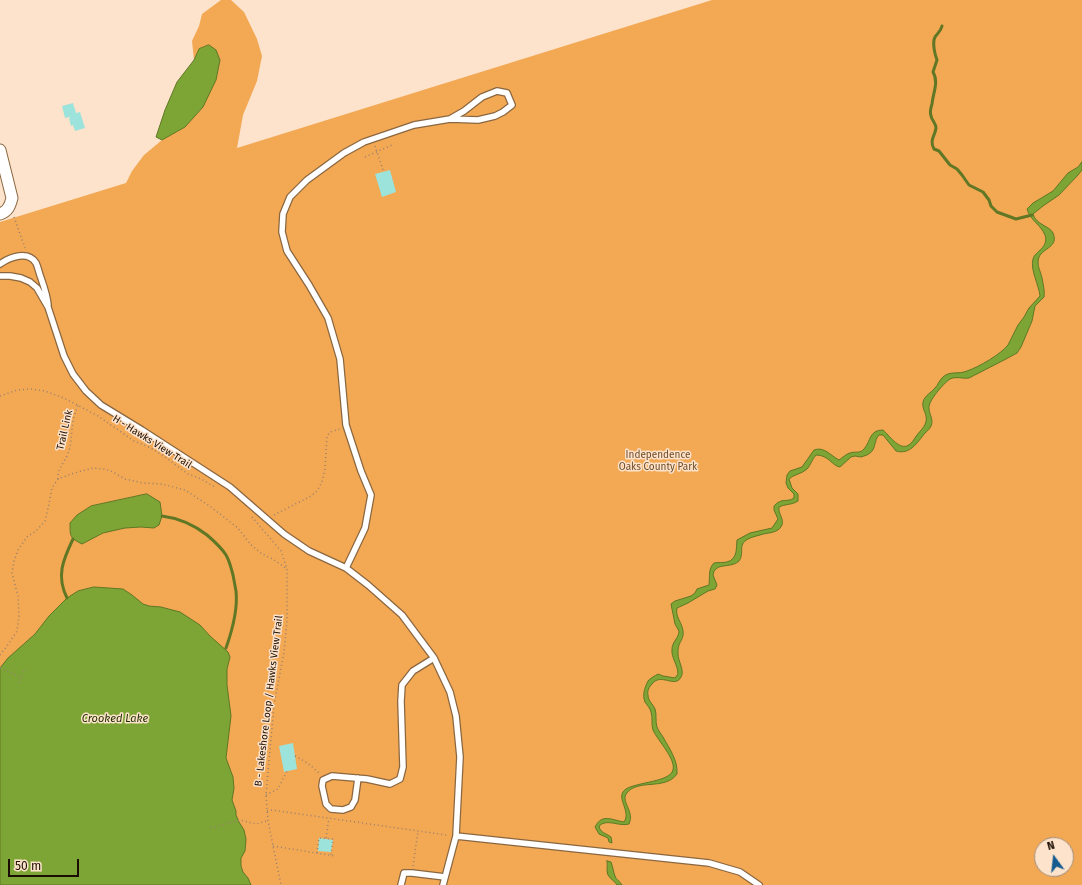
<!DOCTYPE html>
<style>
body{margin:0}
#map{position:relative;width:1082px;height:885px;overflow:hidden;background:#fde3cb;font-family:"Fira Sans",sans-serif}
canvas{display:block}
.north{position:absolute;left:1034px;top:837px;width:40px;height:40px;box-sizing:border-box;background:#fde3cb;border:1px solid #a38d7a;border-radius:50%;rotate:345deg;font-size:11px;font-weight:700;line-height:16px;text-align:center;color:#1b0d01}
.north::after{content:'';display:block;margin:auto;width:14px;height:18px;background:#165b90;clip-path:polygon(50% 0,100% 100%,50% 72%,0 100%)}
.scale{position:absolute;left:8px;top:859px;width:71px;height:18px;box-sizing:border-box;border:2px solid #1b0d01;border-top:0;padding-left:5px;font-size:12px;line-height:14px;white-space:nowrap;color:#1b0d01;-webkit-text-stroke:3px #fde3cb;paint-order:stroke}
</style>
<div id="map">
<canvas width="1082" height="885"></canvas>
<div class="north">N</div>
<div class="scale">50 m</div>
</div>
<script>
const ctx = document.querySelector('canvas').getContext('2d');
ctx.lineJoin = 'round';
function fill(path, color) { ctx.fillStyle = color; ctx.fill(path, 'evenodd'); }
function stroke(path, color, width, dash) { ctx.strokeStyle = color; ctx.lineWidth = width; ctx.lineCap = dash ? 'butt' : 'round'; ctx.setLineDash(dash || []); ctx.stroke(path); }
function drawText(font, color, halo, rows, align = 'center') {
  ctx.font = font + ' "Fira Sans",sans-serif'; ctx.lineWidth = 3; ctx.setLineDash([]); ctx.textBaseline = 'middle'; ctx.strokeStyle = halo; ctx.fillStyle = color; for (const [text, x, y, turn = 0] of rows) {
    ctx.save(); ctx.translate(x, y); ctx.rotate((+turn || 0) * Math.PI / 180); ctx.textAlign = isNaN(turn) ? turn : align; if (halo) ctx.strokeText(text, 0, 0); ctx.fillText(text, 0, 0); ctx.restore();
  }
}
const green = new Path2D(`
 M221 0H231L244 12 257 39 262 56 257 81 243 115 237 148 712 0H1082V885H0V222L126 183 132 171 144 155 162 140 185 126 203 107 199 49 194 60 192 41 199 26 202 14ZM1042 845H1066V869H1042Z`);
const water = new Path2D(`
 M209 45 216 50 220 60 216 80 203 107 185 127 162 140 156 137 165 110 177 82 194 60 199 49Z
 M1082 162V170L1078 175 1059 195 1043 206 1033 214C1036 225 1050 226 1053 233 1059 247 1043 248 1039 257 1036 265 1041 272 1042 278 1043 284 1045 291 1044 297L1035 306 1032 321 1021 347 1017 353 1006 359 969 378C963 379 956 376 950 379 944 383 928 401 929 408 929 414 934 420 931 426 930 429 927 431 925 433 917 443 910 455 896 451L883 435H879C874 440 876 449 870 453 868 455 864 456 861 457L855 456 851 457 840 467C832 466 829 455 816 455 812 459 811 465 807 469 802 474 794 474 789 479L792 488 798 494V501C792 505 785 504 779 507 778 514 784 518 782 525 778 534 768 532 760 535 756 536 752 537 748 539 737 545 745 553 739 561 734 566 725 565 719 567 717 568 715 570 714 571L713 575 717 585 715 589 708 591 688 603 677 608C675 617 682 622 683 631 684 637 681 640 679 645 678 648 678 651 678 654 678 661 685 671 681 677 675 689 661 672 652 684 649 687 647 691 648 695 648 701 653 704 655 709 657 714 655 721 657 727 658 730 661 734 663 737 669 748 678 760 677 774 665 791 637 778 626 794 621 802 635 812 629 824 619 827 607 818 599 826 600 833 606 833 611 837L612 843 609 842 608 838 599 834 595 827C602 813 612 820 624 822 632 811 614 797 626 789 637 782 670 782 673 770 676 759 658 741 653 730 651 724 653 718 651 712 650 708 647 705 645 702 642 695 645 687 648 681 650 678 655 676 658 674L663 676 675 678 678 674C678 665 671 658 672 649 672 642 679 638 679 631L675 624 671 604 675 601 691 596 695 593 697 589 709 585C710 576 708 569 714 563 718 562 723 563 727 562 738 559 736 548 737 540L750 533 772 528 778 519 774 510V506C782 497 787 503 794 498V494L788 488 786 483 787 475 790 471 802 467 814 450C824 446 831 456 839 460 842 458 846 454 850 453 855 451 860 454 864 449 871 441 869 430 883 430 889 435 898 449 907 446 912 444 914 439 917 435 921 430 928 424 926 416 925 411 922 408 923 402 925 395 931 393 935 388 938 385 939 381 942 378 949 370 958 375 967 371 979 367 1001 354 1008 345L1018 325 1024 317 1029 308 1040 296C1039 285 1030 270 1033 259 1035 251 1049 248 1045 235 1041 225 1030 220 1027 209L1033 203 1053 191 1068 173 1078 167Z
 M147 494 160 502 162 516 159 525 154 528 141 527 125 528 103 533 82 544C70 538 70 537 70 523L77 515 91 506Z
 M94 587 123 589 132 595 143 604 149 606 161 607 180 612 200 625 210 636 228 652 230 657 227 669V685L231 716 226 758 233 777 234 788 232 800 236 811V815L239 822 244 830 246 839 245 851 241 858V866L243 872 248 878 251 885H0V668L8 658 35 634 49 616 67 598 78 591Z
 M607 861 611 862C613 867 613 871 615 876 616 880 620 881 622 885H617C615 881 610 879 608 875 606 871 608 865 607 861Z`);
const stream = new Path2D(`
 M942 26C941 31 938 33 935 37 932 43 935 55 937 60L933 72C939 82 933 93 932 104 931 107 930 113 931 116 932 121 936 123 936 128 935 136 929 140 934 149L939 151 950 165 957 169 962 175 969 185 983 192 989 200 991 206 997 212 1016 219 1032 215
 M162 516C178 518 194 525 207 535 214 541 221 547 226 555 230 562 231 568 233 575 234 580 235 586 236 591 238 609 232 631 226 648
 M67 598C56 576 63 560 73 539`);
const building = new Path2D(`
 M73 103 76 113 80 112 85 128 75 131 73 125 71 126 69 118H70V117L65 118 62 106Z
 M390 170 396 192 382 197 375 174Z
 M293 743 297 769 284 772 279 746Z
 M319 838 333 840 331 852 318 851Z`);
const path = new Path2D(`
 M375 146 383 170
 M365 157 392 145
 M14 217 25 248
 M0 396 17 390 31 389 45 391 64 398 98 416 134 441 151 448 165 457 188 474 201 479 215 487
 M58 479C57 470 63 464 67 456 72 445 71 433 73 421 74 416 76 411 78 405
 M274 515 311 496 317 491 322 482 325 469 327 436 330 432 340 429
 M252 517 281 551 287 569V621L284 652 274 705 266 795 268 821 281 885
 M0 655 7 646 17 631 19 616 18 596 12 573 14 561 18 550 27 537 36 531 45 521 49 504 52 488 58 479 71 474 93 468 104 469 111 471 125 479 143 483 162 484 185 490 211 507 238 528 250 544 262 554 273 559 287 569
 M0 668 21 677
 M19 683 24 671
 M295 756C305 761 312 766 320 774
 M266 795 278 789 287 771
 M267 811 272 810 446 835H449
 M211 828 240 820 256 824 267 821
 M326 838 329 818
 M273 846 335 856
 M317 853 319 838 333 839 331 855
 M413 866 418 831`);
const service = new Path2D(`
 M0 264C10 257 28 250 36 263 38 267 39 273 41 278 44 287 47 295 48 305
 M0 276H10L21 278 30 282 37 288 48 307 64 356 73 374 86 391 101 405 142 430 230 487 284 534 309 551 346 568 368 585 402 615 434 658 450 692 456 716 460 757 456 836 443 885
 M346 568 365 528 371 495 361 471 346 425 340 359 328 318 309 285 287 251 282 232 283 214 290 197 307 180 344 153 364 142 414 125 450 119 478 120 495 116 503 112 512 105 507 93 497 91 482 97 464 111 450 119
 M358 778 355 800 351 807 343 810 331 809 326 804 322 786 323 780 332 776 367 779 390 784 400 779 403 767 401 701 402 685 413 671 434 658
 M456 836 709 863 740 872 759 885
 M401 885 404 873H412L445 877`);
const minor = new Path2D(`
 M0 150 12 198C10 206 8 211 0 214`);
const streetNames = [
 ["Trail Link",65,430,-77],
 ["H - Hawks View Trail",152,442,32],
 ["B - Lakeshore Loop / Hawks View Trail",269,701,-83]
];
const parkNames = [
 ["Independence",658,455],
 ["Oaks County Park",658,467]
];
const waterNames = [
 ["Crooked Lake",115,719]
];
fill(green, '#f3a854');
fill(water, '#7da535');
stroke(water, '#607725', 1);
stroke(stream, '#607725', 3);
fill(building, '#9ce3db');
stroke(service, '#8b6740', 8);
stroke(minor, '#8b6740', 13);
stroke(path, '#96816f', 1.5, [1, 3]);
stroke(service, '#fff', 5.5);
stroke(minor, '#fff', 11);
drawText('10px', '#1b0d01', '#fde3cb', streetNames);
drawText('10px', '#6d4a25', '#fde3cb', parkNames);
drawText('italic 11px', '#223103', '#fde3cb', waterNames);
</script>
